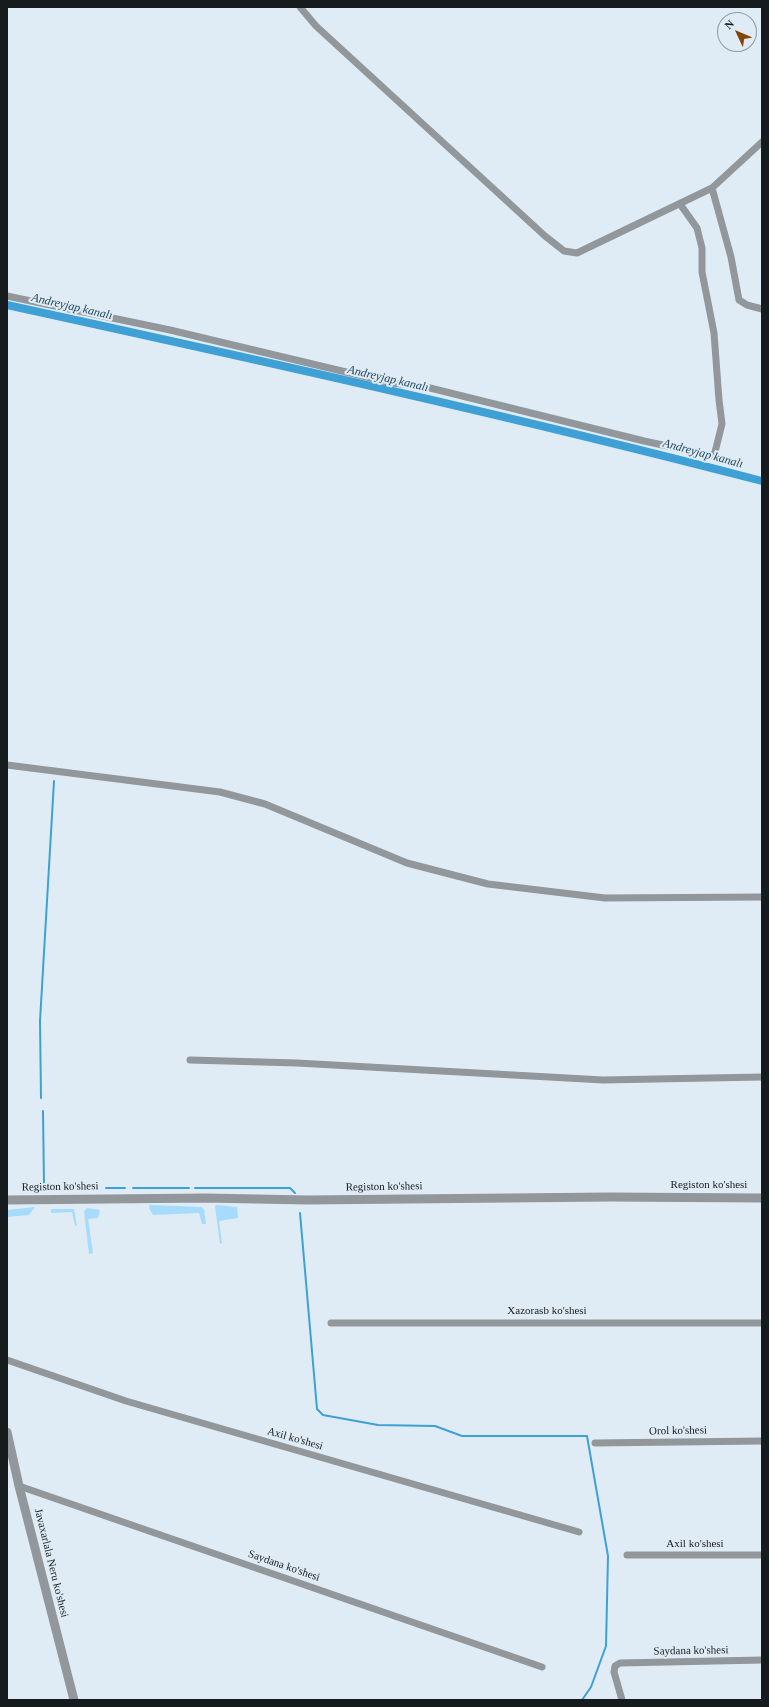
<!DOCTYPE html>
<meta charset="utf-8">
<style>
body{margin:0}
#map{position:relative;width:769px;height:1707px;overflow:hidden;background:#e0ecf5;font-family:Georgia,serif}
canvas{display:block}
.frame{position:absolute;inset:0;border:8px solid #161b1e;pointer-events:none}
.north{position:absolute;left:717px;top:12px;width:40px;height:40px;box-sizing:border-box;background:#e0ecf5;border:1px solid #8f989f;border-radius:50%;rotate:314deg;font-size:11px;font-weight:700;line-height:16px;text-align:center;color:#161b1e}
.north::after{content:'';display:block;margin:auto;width:14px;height:18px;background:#84450b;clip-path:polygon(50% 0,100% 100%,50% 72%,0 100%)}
</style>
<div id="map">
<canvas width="769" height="1707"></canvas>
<div class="frame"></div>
<div class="north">N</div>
</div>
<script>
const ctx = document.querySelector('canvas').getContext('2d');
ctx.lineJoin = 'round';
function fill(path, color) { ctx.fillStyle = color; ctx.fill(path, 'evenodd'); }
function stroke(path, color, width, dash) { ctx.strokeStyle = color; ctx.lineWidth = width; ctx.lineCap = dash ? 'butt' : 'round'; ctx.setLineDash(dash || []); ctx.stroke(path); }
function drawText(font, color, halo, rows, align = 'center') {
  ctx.font = font + ' Georgia,serif'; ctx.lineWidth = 4; ctx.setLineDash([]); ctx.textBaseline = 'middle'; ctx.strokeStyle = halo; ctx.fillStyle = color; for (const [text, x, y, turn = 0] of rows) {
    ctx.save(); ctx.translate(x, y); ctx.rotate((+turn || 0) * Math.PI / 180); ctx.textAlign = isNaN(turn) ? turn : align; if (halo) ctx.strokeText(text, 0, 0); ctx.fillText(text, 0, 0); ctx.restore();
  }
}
const green = new Path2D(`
 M150 1205 201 1207 204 1209 206 1224H202L199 1213 153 1215 149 1208Z
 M217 1205 237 1207 238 1218 219 1221 222 1243 220 1244 215 1206Z
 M35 1207 29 1215 7 1217V1210Z
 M87 1208 100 1210 98 1218 88 1219 93 1253 89 1254 84 1211Z
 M51 1209H74L77 1226H75L72 1212 51 1213Z`);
const stream = new Path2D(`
 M41 1098 40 1021 54 781
 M43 1111 44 1185 48 1189 67 1190
 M106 1188H125
 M133 1188H189
 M195 1188H290L295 1193
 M83 1189 97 1188
 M300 1213 317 1409 323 1415 378 1425 435 1426 462 1436H587L608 1556 606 1646 591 1687 582 1700`);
const canal = new Path2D(`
 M7 305C259 360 512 416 762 481`);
const minor = new Path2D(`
 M300 7 316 26 545 236 564 251 577 253 712 188
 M762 142 712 188 731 257 739 300 747 305 762 309
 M7 296 170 330 392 383 422 386 644 441 714 456 722 424 719 400 714 333 702 272V248L697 228 680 204
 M7 765 220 792 265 804 407 863 488 884 605 898 762 897
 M190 1060 297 1063 603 1080 762 1077
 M331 1323H762
 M7 1360 126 1401 579 1532
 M595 1443 762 1441
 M19 1486 542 1667
 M627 1555H762
 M622 1700 614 1672 615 1666 620 1663 762 1660`);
const tertiary = new Path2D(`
 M7 1200 206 1198 307 1200 609 1197 762 1198
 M7 1432 19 1486 74 1700`);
const streetNames = [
 ["Registon ko'shesi",709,1185],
 ["Registon ko'shesi",60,1187,-1],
 ["Registon ko'shesi",384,1187,-1],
 ["Xazorasb ko'shesi",547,1311],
 ["Orol ko'shesi",678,1431,-1],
 ["Axil ko'shesi",295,1439,16],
 ["Axil ko'shesi",695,1544],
 ["Javaxarlala Neru ko'shesi",51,1563,76],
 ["Saydana ko'shesi",284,1566,19],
 ["Saydana ko'shesi",691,1651,-1]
];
const waterNames = [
 ["Andreyjap kanalı",72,307,13],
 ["Andreyjap kanalı",388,379,13],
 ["Andreyjap kanalı",703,454,15]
];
fill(green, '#a6dbfc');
stroke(stream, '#3fa0d5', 2);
stroke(canal, '#3fa0d5', 8);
stroke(minor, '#91979a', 7);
stroke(tertiary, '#91979a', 9);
drawText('11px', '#161b1e', '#e0ecf5', streetNames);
drawText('italic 12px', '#214960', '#e0ecf5', waterNames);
</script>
